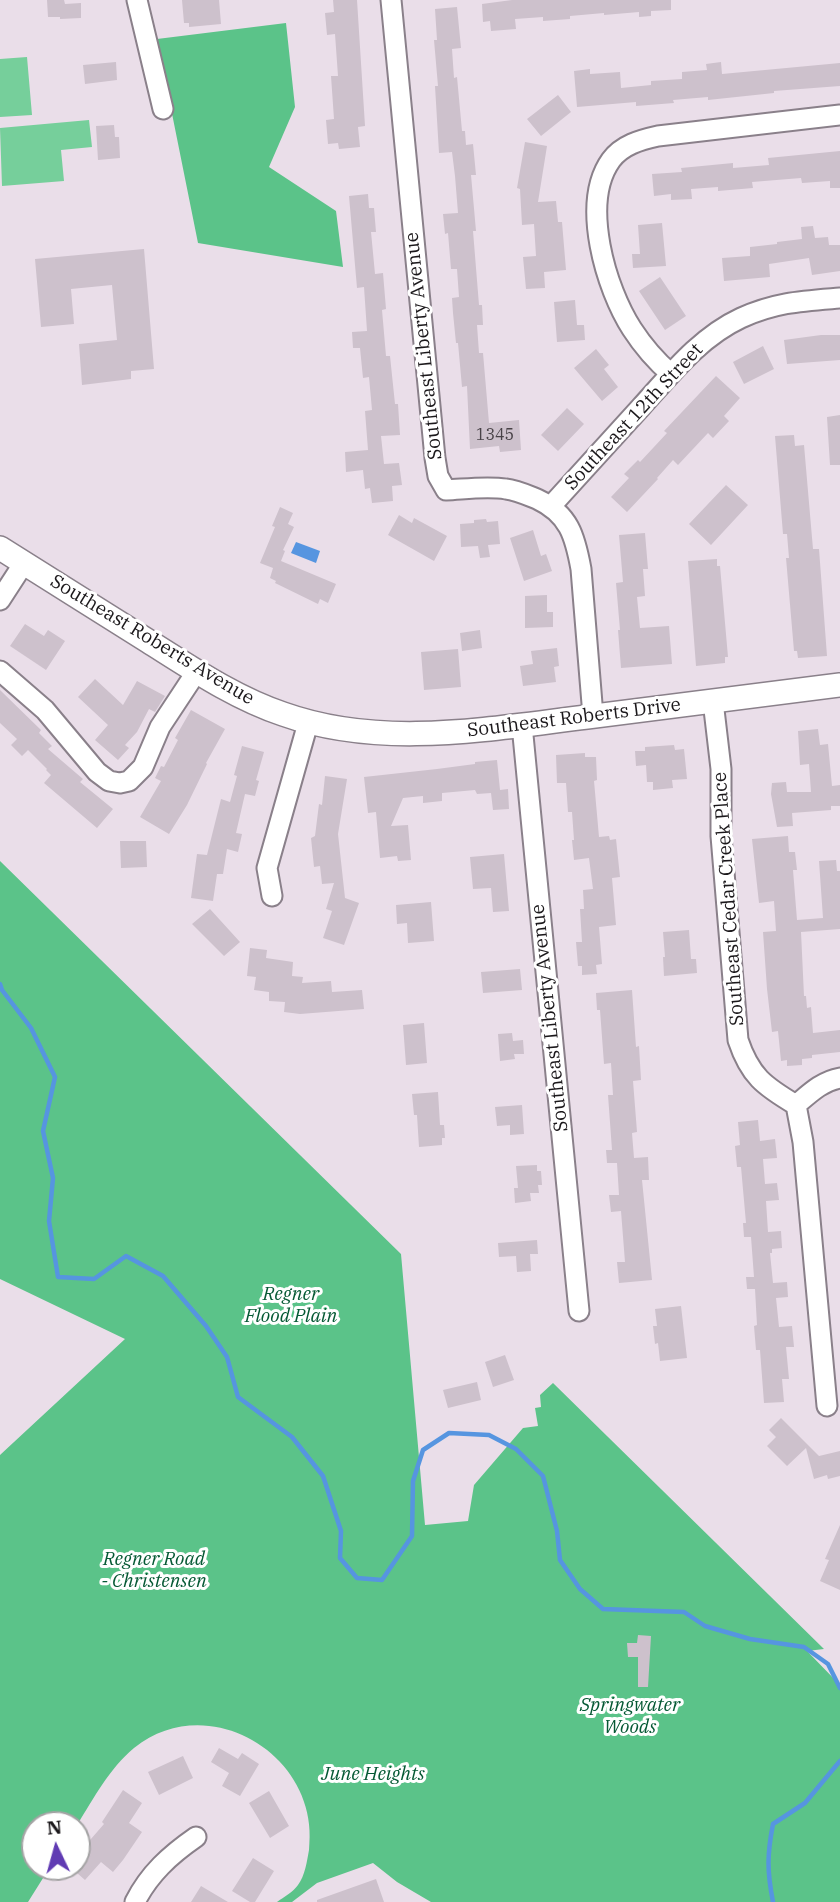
<!DOCTYPE html>
<style>
body{margin:0}
#map{position:relative;width:840px;height:1902px;overflow:hidden;background:#eadee9;font-family:"IBM Plex Serif",serif}
canvas{display:block}
.north{position:absolute;left:21px;top:1811px;width:70px;height:70px;box-sizing:border-box;background:#fff;border:2px solid #a4a3a4;border-radius:50%;rotate:355deg;font-size:19px;font-weight:700;line-height:28px;text-align:center;color:#1b181b}
.north::after{content:'';display:block;margin:auto;width:24px;height:32px;background:#603bb3;clip-path:polygon(50% 0,100% 100%,50% 72%,0 100%)}
</style>
<div id="map">
<canvas width="840" height="1902"></canvas>
<div class="north">N</div>
</div>
<script>
const ctx = document.querySelector('canvas').getContext('2d');
ctx.lineJoin = 'round';
function fill(path, color) { ctx.fillStyle = color; ctx.fill(path, 'evenodd'); }
function stroke(path, color, width, dash) { ctx.strokeStyle = color; ctx.lineWidth = width; ctx.lineCap = dash ? 'butt' : 'round'; ctx.setLineDash(dash || []); ctx.stroke(path); }
function drawText(font, color, halo, rows, align = 'center') {
  ctx.font = font + ' "IBM Plex Serif",serif'; ctx.lineWidth = 6; ctx.setLineDash([]); ctx.textBaseline = 'middle'; ctx.strokeStyle = halo; ctx.fillStyle = color; for (const [text, x, y, turn = 0] of rows) {
    ctx.save(); ctx.translate(x, y); ctx.rotate((+turn || 0) * Math.PI / 180); ctx.textAlign = isNaN(turn) ? turn : align; if (halo) ctx.strokeText(text, 0, 0); ctx.fillText(text, 0, 0); ctx.restore();
  }
}
const green = new Path2D(`
 M27 57 32 115 0 117V59Z
 M89 120 92 147 61 150 64 181 2 186 0 128Z`);
const forest = new Path2D(`
 M286 23 295 107 269 167 336 211 343 267 198 243 157 39Z
 M0 861 401 1254 425 1525 468 1521 474 1485 523 1428 538 1426 535 1408 541 1407 540 1395 553 1383 824 1649 807 1651 840 1685V1902H431L397 1882 373 1863 317 1883 292 1902H277C284 1897 293 1892 298 1885 305 1876 307 1861 309 1850 321 1756 209 1688 134 1748 109 1769 94 1798 77 1825H35V1867H50L28 1902H0V1455L125 1339 0 1279Z`);
const water = new Path2D(`
 M296 542 320 551 316 563 291 553Z`);
const stream = new Path2D(`
 M0 984 2 990 31 1028 55 1077 43 1131 53 1178 49 1221 58 1277 94 1279 126 1256 163 1276 206 1326 227 1357 238 1397 292 1437 323 1476 341 1531 340 1558 357 1578 382 1580 412 1536 413 1481 423 1450 449 1433 489 1435 516 1449 543 1476 557 1531 560 1560 580 1589 603 1609 684 1612 705 1626 750 1639 804 1647 828 1664 840 1688
 M773 1902C767 1871 767 1855 773 1824L805 1803 840 1761`);
const building = new Path2D(`
 M47 0H64L65 4 81 3V18L60 19V17H48Z
 M182 0H219L221 24 189 27V23H184Z
 M333 0H357L365 126 358 127 360 147 339 149 338 143 328 144 326 120 334 119 331 76H338L335 34 327 35 325 13 334 12Z
 M512 0H671V10L651 11V16L639 17V12L604 15V13L570 16V19L543 21V17L515 19 516 29 491 31 490 21 483 22 482 4Z
 M457 7 461 48 452 49 454 78 457 77 462 131H465L466 145 473 144 476 175H471L476 231H473L479 305H482L483 325H477L479 353H483L489 423 519 420 521 450 500 452 499 446 470 449 467 386 462 387 458 343H456L453 313 452 298 459 297 457 269H451L448 233 445 234 443 214 458 213 455 176 452 152 439 153 435 86H438L434 40H437L435 9Z
 M116 62 117 80 85 84 83 65Z
 M721 62 722 74 840 63V86L774 91V93L708 100V97L673 100 674 103 636 106V102L577 107 574 71 590 69V74L620 72 621 88 651 85V81L682 79V72L707 70 706 64Z
 M558 95 571 112 541 136 527 119Z
 M114 125 115 137H119L120 158 98 160 96 126Z
 M525 142 547 146 538 202 556 201 558 222H562L566 270 544 272 545 288 526 289 523 257 536 256 534 224 522 225 520 189 517 188Z
 M840 151V188H830V181L802 183 801 178 752 182 753 188 718 191V187L691 189 692 199 671 200V194L654 196 652 174 682 172 681 168 733 163V168L769 165 768 158Z
 M368 194 369 208H374L376 232H371L375 274 383 273 386 309 382 310 386 356H390L395 404H398L400 435 381 436 384 464 399 463 402 485 392 486 393 501 372 503 370 488 365 489 363 470 346 472 345 452 368 450 365 411 372 410 369 377 363 378 360 348H353L352 332 367 331 364 287 357 288 349 196Z
 M662 223 666 266 633 268 632 254H640L638 225Z
 M813 226 815 238 828 237 829 245H840V271L812 275 809 258 769 264 770 277 724 281 722 258 750 256V247L777 244V242L802 239 801 227Z
 M144 249 154 369 131 371V379L82 385 79 344 117 340 112 285 71 289 74 324 41 327 35 259Z
 M660 277 686 316 665 330 639 291Z
 M575 300 577 325H584L585 340 557 342 554 302Z
 M821 335H840V360L787 364 784 340Z
 M763 346 774 369 744 384 733 362Z
 M596 349 609 365 604 369 618 387 602 401 574 368Z
 M716 376 740 398 724 416 729 421 713 438 708 433 678 465 673 460 657 478 658 479 627 512 611 497 629 478 624 474 638 460 640 462 667 433 664 431Z
 M567 408 584 424 558 451 541 435Z
 M840 415V465H830L827 417Z
 M794 435 795 446 804 445 813 549H819L827 656 798 658 797 651H794L786 558H789L787 534H783L775 436Z
 M726 485 748 505 711 545 689 524Z
 M280 507 293 513 288 524 294 527 283 550 285 551 281 561 336 584 328 603 320 599 318 604 275 583 276 581 270 578 273 568 260 563 275 527 272 526Z
 M399 515 412 523 414 518 447 536 434 561 388 535Z
 M486 519 487 522 498 521 500 544 488 545 490 557 480 558 478 546 461 547 460 524 474 523V520Z
 M533 530 541 556 546 554 552 571 524 581 510 538Z
 M645 533 648 569H643L645 596 637 597 640 628 669 626 672 664 621 668 618 630H620L616 583 623 582 619 535Z
 M717 559V566H720L728 657H725V663L696 666 688 561Z
 M547 595V612H553V627L525 628V596Z
 M25 624 44 636 48 630 65 641 46 670 10 646Z
 M480 630 482 648 462 651 460 633Z
 M557 648 559 666 554 667 556 682 523 686 520 666 533 664 531 651Z
 M458 649 461 687 424 690 421 652Z
 M95 679 123 705 137 681 165 696 155 712 149 709 137 732 125 745 129 748 118 760 95 740 108 725 78 697Z
 M0 690 41 730 39 733 52 746 48 749 83 779 80 782 113 809 97 828 44 783 51 775 46 770 47 769 28 750 22 756 11 745 17 739 0 723Z
 M191 710 225 729 206 763 207 764 187 805 169 834 140 817 161 781 155 778 161 766 164 767 178 740 175 738Z
 M818 729 820 745 828 744 832 786 840 785V806H831V810L792 813 793 826 777 827 771 794 772 783 786 782 787 792H811L809 764 800 765 798 731Z
 M674 745 675 750 684 749 687 779 672 780 673 788 653 790V782H647L646 765 636 766 635 751H645V747Z
 M242 746 264 752 256 780 259 781 255 796 245 794 236 833 242 834 238 852 227 849 223 874H217L213 901 191 898 197 854 207 855 221 799 230 802 237 776 234 775Z
 M585 753V757H596L597 780 594 781 599 837 609 836 610 840 616 839 620 877 612 878 616 925 599 927 602 964 596 965 597 974 582 975V966H578L576 942H582L580 909H584L583 890 593 889 589 858 574 860 572 840H574L572 812H568L566 783H557L556 755Z
 M497 760 500 790 508 789 509 809 493 810 491 793 477 794 475 790 442 793V801L423 803V796L403 798 391 826 408 825 411 860 398 861 397 856 380 858 376 812 368 813 364 777 437 769 475 764V762Z
 M325 776 347 779 338 834 345 898 359 903 344 945 323 938 332 911 326 909 334 883 322 884 320 866 314 867 311 838 315 836 319 804 322 805Z
 M788 836 789 852H795L797 870H793L797 920 823 918 819 861 836 860 837 871H840V929L801 932 804 996H806L807 1008 811 1007 813 1033 840 1030V1052L812 1055V1058L802 1059V1065L787 1066V1060L781 1061 778 1031 772 1032 767 989 763 932 776 931 774 901 759 903 752 839Z
 M120 841H146L147 867 121 868Z
 M504 854 509 911 493 912 491 888 473 889 470 857Z
 M431 902 434 941 408 943 407 923 397 924 396 905Z
 M210 909 240 942 224 956 192 924Z
 M689 930 691 959H696L697 973 664 976 663 957H665L663 932Z
 M250 948 267 950 266 958 293 962 292 976 303 977 302 983 331 981 332 992 362 990 364 1009 300 1014 284 1012 285 1002 269 1001V992L254 990 256 977 247 976Z
 M520 969 522 990 483 993 481 972Z
 M632 990 636 1047 639 1046 641 1080 633 1081 637 1132 632 1133 634 1158 648 1157 649 1180H642L652 1280 619 1283 617 1262H625L621 1211 611 1212 609 1195H619L617 1163H607L606 1150H612L608 1095H613L611 1063 604 1064 600 1010H597L596 993Z
 M424 1023 427 1063 406 1065 403 1025Z
 M512 1033 513 1041 523 1040 524 1054H514L515 1059 500 1061 498 1034Z
 M438 1092 440 1125H444L445 1138H442V1145L419 1147 417 1115H414L412 1094Z
 M522 1105 524 1134 510 1135V1125L497 1126 495 1107Z
 M758 1120 760 1141 775 1139 777 1158 763 1159 765 1184 777 1183 779 1200 766 1201 768 1232 781 1231 782 1248 772 1249V1253H770L773 1283 787 1282 788 1297 776 1298 779 1327 792 1326 794 1347H786L789 1379H782L784 1402 764 1403 760 1350H756L754 1326 757 1325 755 1289H747L746 1277H754L751 1237H744L743 1223H746L741 1167H737L735 1146 740 1145 738 1122Z
 M537 1165V1171H541L542 1185H538L539 1193H530L531 1201 515 1203 514 1188H518L516 1166Z
 M537 1240 538 1254H530L531 1271 517 1272 516 1256 499 1257 498 1243Z
 M681 1306 687 1358 660 1361 658 1343 655 1344 653 1326H657L655 1309Z
 M505 1355 514 1380 493 1387 485 1362Z
 M477 1382 481 1400 448 1408 443 1390Z
 M781 1418 819 1456 840 1451V1476L828 1479 827 1475 814 1479 806 1448 787 1466 767 1446 776 1437 769 1430Z
 M840 1525V1590L820 1581 829 1560 825 1559Z
 M638 1635 651 1636 648 1687H638V1657H628L627 1643H637Z
 M219 1748 238 1759 242 1753 259 1764 240 1796 222 1786 229 1773 211 1762Z
 M183 1756 193 1778 159 1795 148 1772Z
 M123 1790 142 1803 129 1823 142 1832 123 1860 113 1872 101 1862 85 1880 77 1873V1855L104 1824 102 1822Z
 M269 1791 289 1826 270 1838 249 1803Z
 M253 1858 274 1871 255 1902H250L232 1891Z
 M376 1879 384 1902H317V1900Z
 M201 1886 228 1902H191Z`);
const minor = new Path2D(`
 M137 0 163 109
 M391 0 435 458 438 476 446 490C466 489 487 486 506 489 516 490 527 495 537 499 569 514 575 536 581 569L593 716
 M671 374C656 361 643 346 632 329 606 289 580 203 611 160 622 145 640 140 658 136L840 115
 M551 506C581 473 611 440 641 407 671 374 700 337 741 318 776 302 803 301 840 298
 M0 600 24 563
 M0 671 45 710 97 772 109 781 120 783 129 781 143 767 160 727 197 671
 M713 701 721 769V836L738 1040C750 1076 764 1086 796 1105L803 1142 827 1406
 M522 725 579 1311
 M272 896 267 868 308 723
 M796 1105C809 1094 822 1081 840 1078
 M135 1902C149 1874 170 1855 196 1837`);
const tertiary = new Path2D(`
 M0 548C49 579 99 610 148 641 191 668 235 698 283 714 381 749 487 729 587 717 672 706 756 695 840 685`);
const numberNames = [
 ["1345",495,435]
];
const streetNames = [
 ["Southeast Liberty Avenue",424,346,-96],
 ["Southeast 12th Street",634,417,-47],
 ["Southeast Roberts Avenue",152,640,31],
 ["Southeast Roberts Drive",574,718,-7],
 ["Southeast Cedar Creek Place",729,899,-94],
 ["Southeast Liberty Avenue",550,1018,-96]
];
const parkNames = [
 ["Regner",291,1295],
 ["Flood Plain",291,1317],
 ["Regner Road",154,1560],
 ["- Christensen",154,1582],
 ["Springwater",630,1706],
 ["Woods",630,1728],
 ["June Heights",373,1775]
];
fill(green, '#76cf9b');
fill(forest, '#5bc389');
fill(water, '#5695e0');
stroke(stream, '#5695e0', 4.5);
fill(building, '#cdc1cc');
stroke(minor, '#8a808a', 23);
stroke(tertiary, '#8a808a', 26);
stroke(minor, '#fff', 19);
stroke(tertiary, '#fff', 23);
drawText('16px', '#484247', null, numberNames);
drawText('19px', '#1b181b', '#fff', streetNames);
drawText('italic 19px', '#055934', '#fff', parkNames);
</script>
